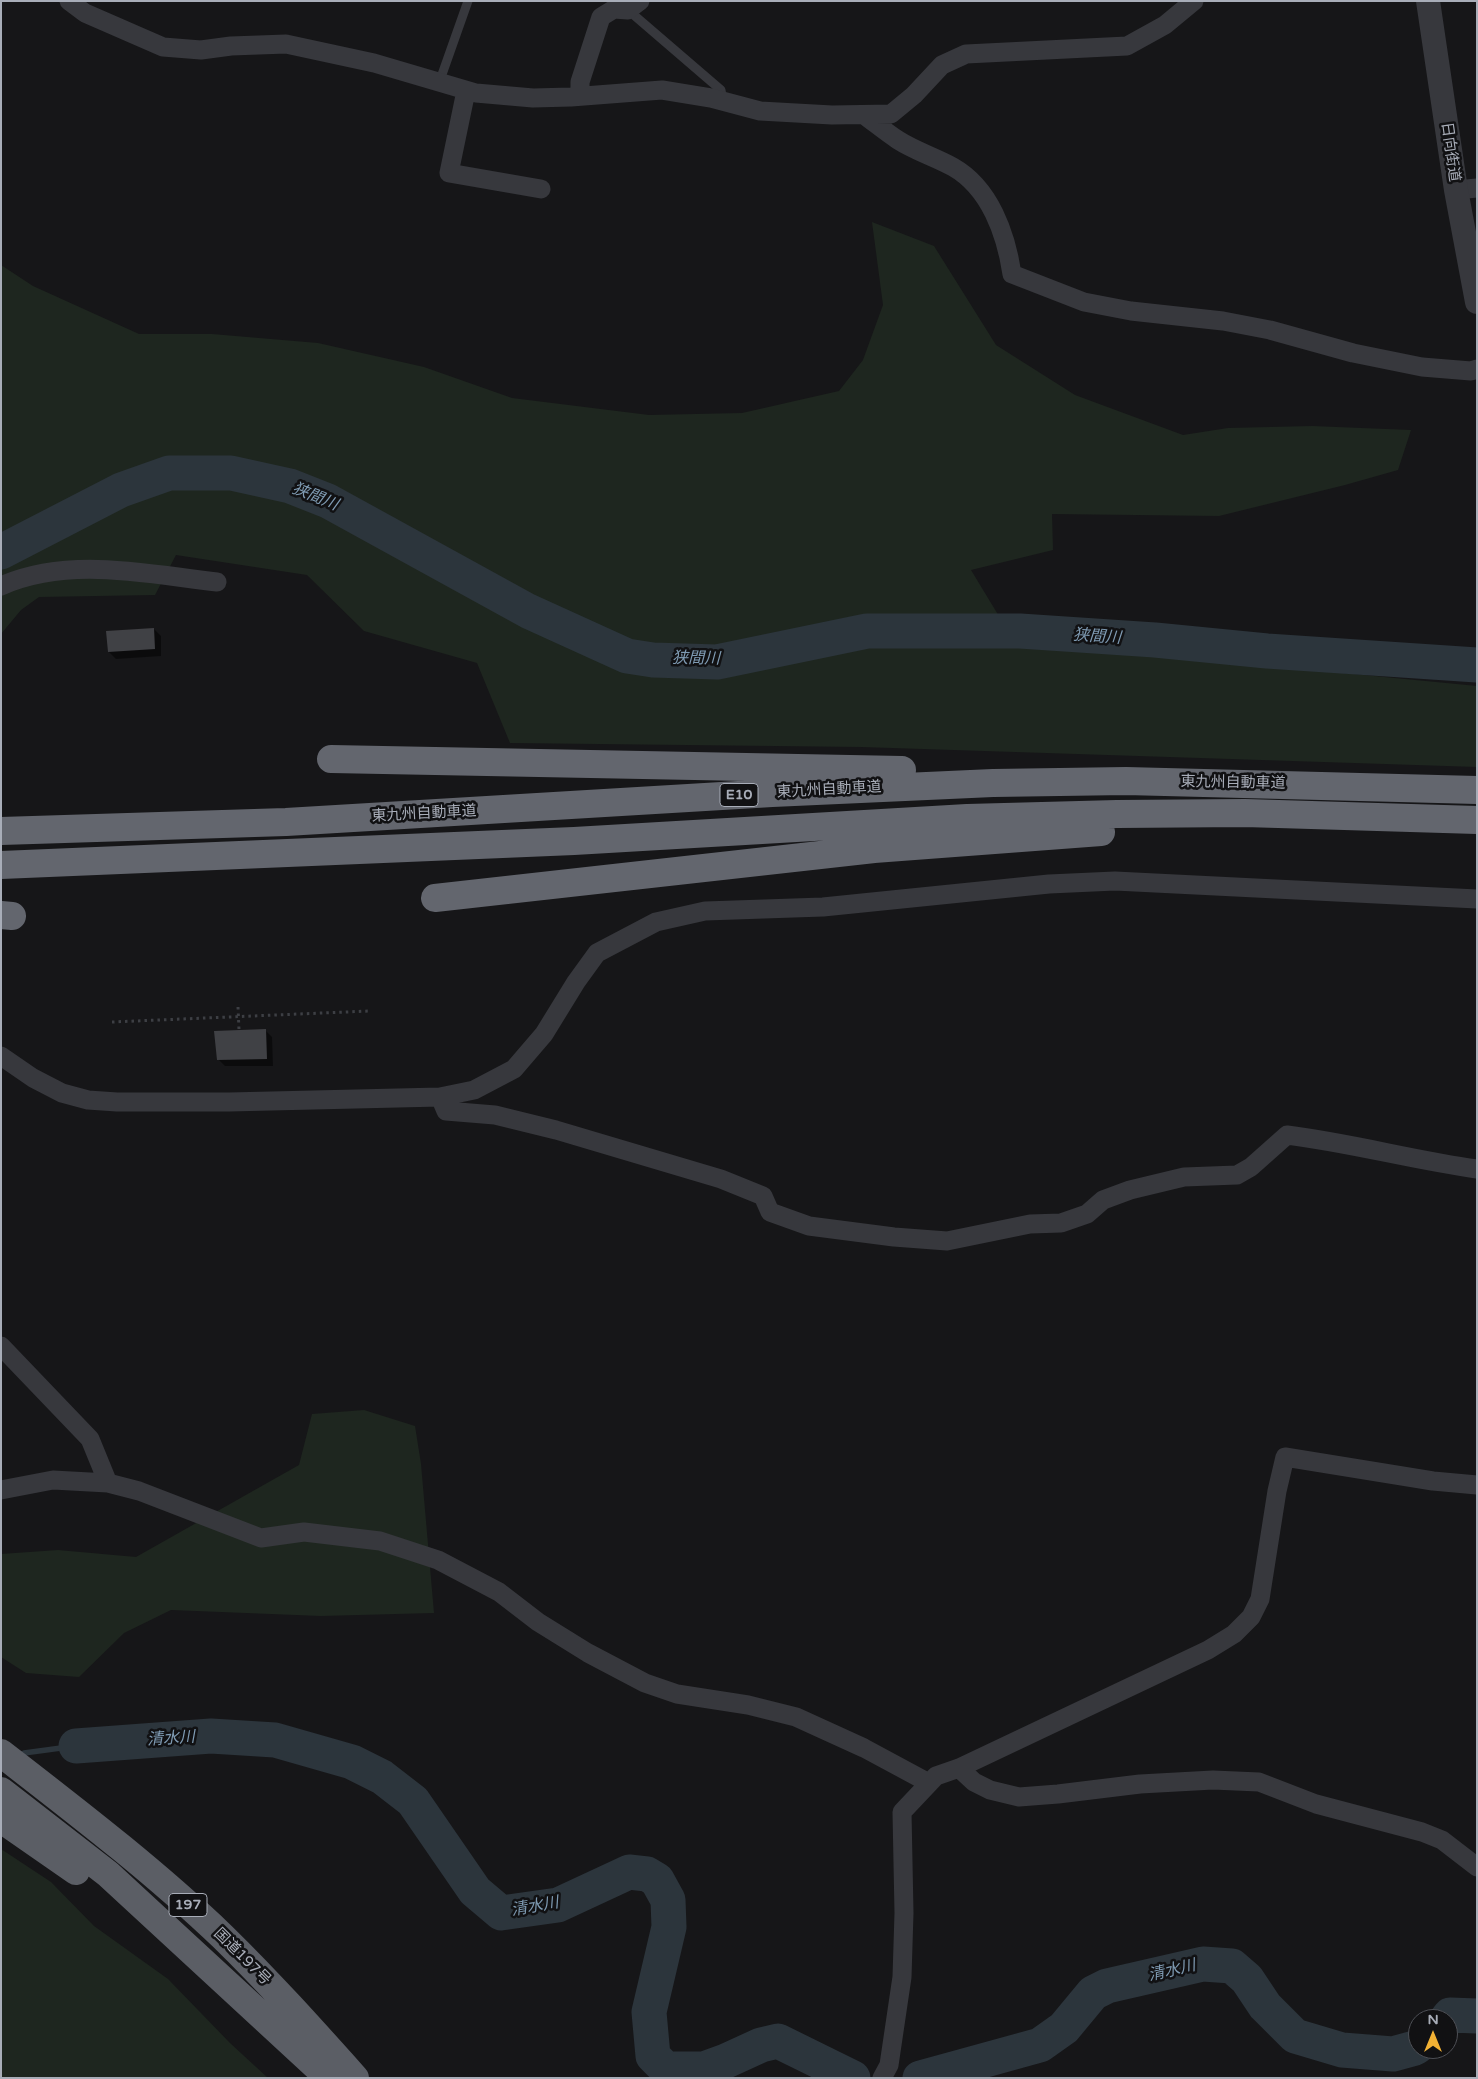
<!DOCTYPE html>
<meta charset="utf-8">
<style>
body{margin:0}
#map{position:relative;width:1478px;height:2079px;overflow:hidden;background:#161618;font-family:"Varela Round",sans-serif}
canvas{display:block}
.frame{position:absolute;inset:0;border:2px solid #a8adb8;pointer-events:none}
.north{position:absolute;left:1408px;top:2009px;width:50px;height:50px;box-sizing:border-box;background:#111113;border:1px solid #4d4f55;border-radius:50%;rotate:0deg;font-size:14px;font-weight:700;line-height:20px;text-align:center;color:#a8adb8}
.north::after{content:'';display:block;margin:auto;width:18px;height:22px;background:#f2b134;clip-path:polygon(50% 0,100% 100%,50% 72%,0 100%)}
</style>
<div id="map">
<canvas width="1478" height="2079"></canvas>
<div class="frame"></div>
<div class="north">N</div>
</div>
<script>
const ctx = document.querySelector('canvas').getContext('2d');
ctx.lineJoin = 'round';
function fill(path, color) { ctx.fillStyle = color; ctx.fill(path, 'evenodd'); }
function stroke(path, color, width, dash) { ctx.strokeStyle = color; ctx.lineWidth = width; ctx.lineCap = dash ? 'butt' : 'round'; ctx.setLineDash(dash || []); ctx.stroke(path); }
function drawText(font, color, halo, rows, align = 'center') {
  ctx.font = font + ' "Varela Round","Noto Sans JP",sans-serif'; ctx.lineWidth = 5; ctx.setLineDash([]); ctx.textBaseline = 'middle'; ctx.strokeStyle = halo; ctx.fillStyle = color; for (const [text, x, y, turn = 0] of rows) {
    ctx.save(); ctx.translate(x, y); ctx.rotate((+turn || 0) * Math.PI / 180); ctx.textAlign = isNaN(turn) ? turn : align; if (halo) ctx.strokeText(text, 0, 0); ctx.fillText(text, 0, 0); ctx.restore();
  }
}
const green = new Path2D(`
 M872 222 934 246 996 345 1075 395 1183 435 1228 428 1312 426 1411 430 1398 470 1345 485 1219 516 1052 514 1053 550 971 570 1014 641 1477 686V767L861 747 510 743 477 663 364 631 307 575 176 555 155 595 39 597 21 610 1 634V265L33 286 139 334H212L318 343 424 367 512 398 649 415 742 413 839 391 863 360 883 305Z
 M364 1410 415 1426 421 1464 434 1613 321 1616 171 1610 124 1633 79 1677 26 1673 1 1657V1554L58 1550 136 1557 299 1465 312 1414Z
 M1 1849 51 1882 94 1926 168 1979 230 2043 268 2078H1Z`);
const shadow = new Path2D(`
 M154 629 161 636V656L116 659 109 652Z
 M265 1030 272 1037 273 1066H225L218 1059Z`);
const stream = new Path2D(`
 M18 1757 24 1753 76 1746`);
const river = new Path2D(`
 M1 552 121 490 169 473H231L290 486 328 501 528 611 627 656 653 660 717 662 867 631H1020L1155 640 1267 651 1477 665
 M76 1746 211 1736 275 1740 352 1762 382 1777 413 1801 475 1891 501 1913 558 1905 629 1872 647 1874 657 1880 668 1900 669 1927 649 2012 653 2056 666 2069H704L726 2061 761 2045 778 2041 853 2078
 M1447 2019 1450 2015 1477 2016
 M920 2078 1040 2045 1064 2028 1093 1993 1107 1986 1203 1964 1232 1966 1247 1979 1265 2006 1295 2036 1342 2050 1393 2054 1415 2048 1418 2046`);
const building = new Path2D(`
 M154 628 155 649 108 652 106 631Z
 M266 1029 267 1059 217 1060 214 1031Z`);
const path = new Path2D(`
 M238 1007 239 1030
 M112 1022 369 1011`);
const service = new Path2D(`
 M628 10 721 90 723 101
 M439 83 468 1`);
const minor = new Path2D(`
 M69 1 85 13 163 47 201 50 231 46 286 44 374 63 476 93 533 98 571 97 662 90 711 98 760 111 832 115 891 114 914 95 942 65 966 54 1127 46 1165 25 1194 1
 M466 91 449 173 541 189
 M580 96V82L601 17 614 9 628 10 640 1
 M864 115C875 123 886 132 898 140 915 151 935 157 953 167 990 188 1006 234 1012 274L1084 302 1131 311 1223 321 1270 330 1353 353 1422 367 1471 371 1477 369
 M1456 190 1477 188
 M1 586C69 556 146 574 217 582
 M1 1056 33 1078 62 1093 88 1100 117 1102H229L440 1097 474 1090 514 1069 544 1034 576 982 597 953 656 922 705 911 823 907 1049 884 1115 881 1477 899
 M440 1097 446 1111 495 1115 556 1130 721 1179 763 1196 770 1212 809 1226 894 1237 947 1241 1030 1224 1061 1223 1087 1214 1103 1200 1130 1190 1184 1177 1237 1175 1251 1167 1287 1135C1351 1143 1413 1160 1477 1169
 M1 1346 90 1439 108 1483
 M1 1490 53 1480 108 1483 139 1491 261 1538 304 1532 380 1541 438 1560 499 1592 538 1622 588 1653 645 1683 677 1694 748 1705 796 1717 864 1748 929 1783
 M959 1768 974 1782 990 1790 1019 1797 1058 1794 1140 1784 1213 1780 1259 1782 1316 1804 1422 1832 1442 1840 1477 1867
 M882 2078 889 2065 902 1977 904 1913 902 1812 936 1776 959 1768 1208 1650 1234 1634 1251 1617 1260 1599 1277 1491 1285 1457 1433 1481 1477 1485`);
const tertiary = new Path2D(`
 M1428 1 1456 190 1477 302`);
const trunk = new Path2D(`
 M1 1753C77 1812 153 1870 223 1937 269 1982 312 2030 355 2078
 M1 1791 108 1874 329 2078
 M1 1819 76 1871`);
const motorway = new Path2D(`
 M331 759 902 770
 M1 831 286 822 772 793 993 783 1126 781 1477 790
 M1 865 574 841 967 818 1117 814 1245 813 1477 820
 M435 898 874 849 1101 832
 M1 915 12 916`);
const shields = [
 [739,795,38],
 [188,1905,38]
];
const shieldNames = [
 ["E10",739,795],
 ["197",188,1905]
];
const streetNames = [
 ["日向街道",1450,152,82],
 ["東九州自動車道",1233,783,1],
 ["東九州自動車道",829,790,-3],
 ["東九州自動車道",424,814,-3],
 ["国道197号",242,1957,45]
];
const waterNames = [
 ["狭間川",315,497,22],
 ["狭間川",1097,637,4],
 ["狭間川",696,659,1],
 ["清水川",171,1739,-4],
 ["清水川",535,1907,-10],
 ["清水川",1172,1971,-13]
];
fill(green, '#1e261f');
fill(shadow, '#0007');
stroke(stream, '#2c353c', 5.5);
stroke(river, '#2c353c', 35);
fill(building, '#404145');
stroke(path, '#3d3f44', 3, [2.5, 4]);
stroke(service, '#37383d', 9);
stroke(minor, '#37383d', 19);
stroke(tertiary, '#37383d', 24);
stroke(trunk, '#5b5e65', 28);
stroke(motorway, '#63666e', 28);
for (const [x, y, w] of shields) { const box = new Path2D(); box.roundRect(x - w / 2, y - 11.5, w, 23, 4); ctx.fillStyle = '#111113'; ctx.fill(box); stroke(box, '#a8adb8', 1); }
drawText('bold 14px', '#a8adb8', null, shieldNames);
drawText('15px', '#a8adb8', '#111113', streetNames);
drawText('italic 16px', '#7f9bb3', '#111113', waterNames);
</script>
